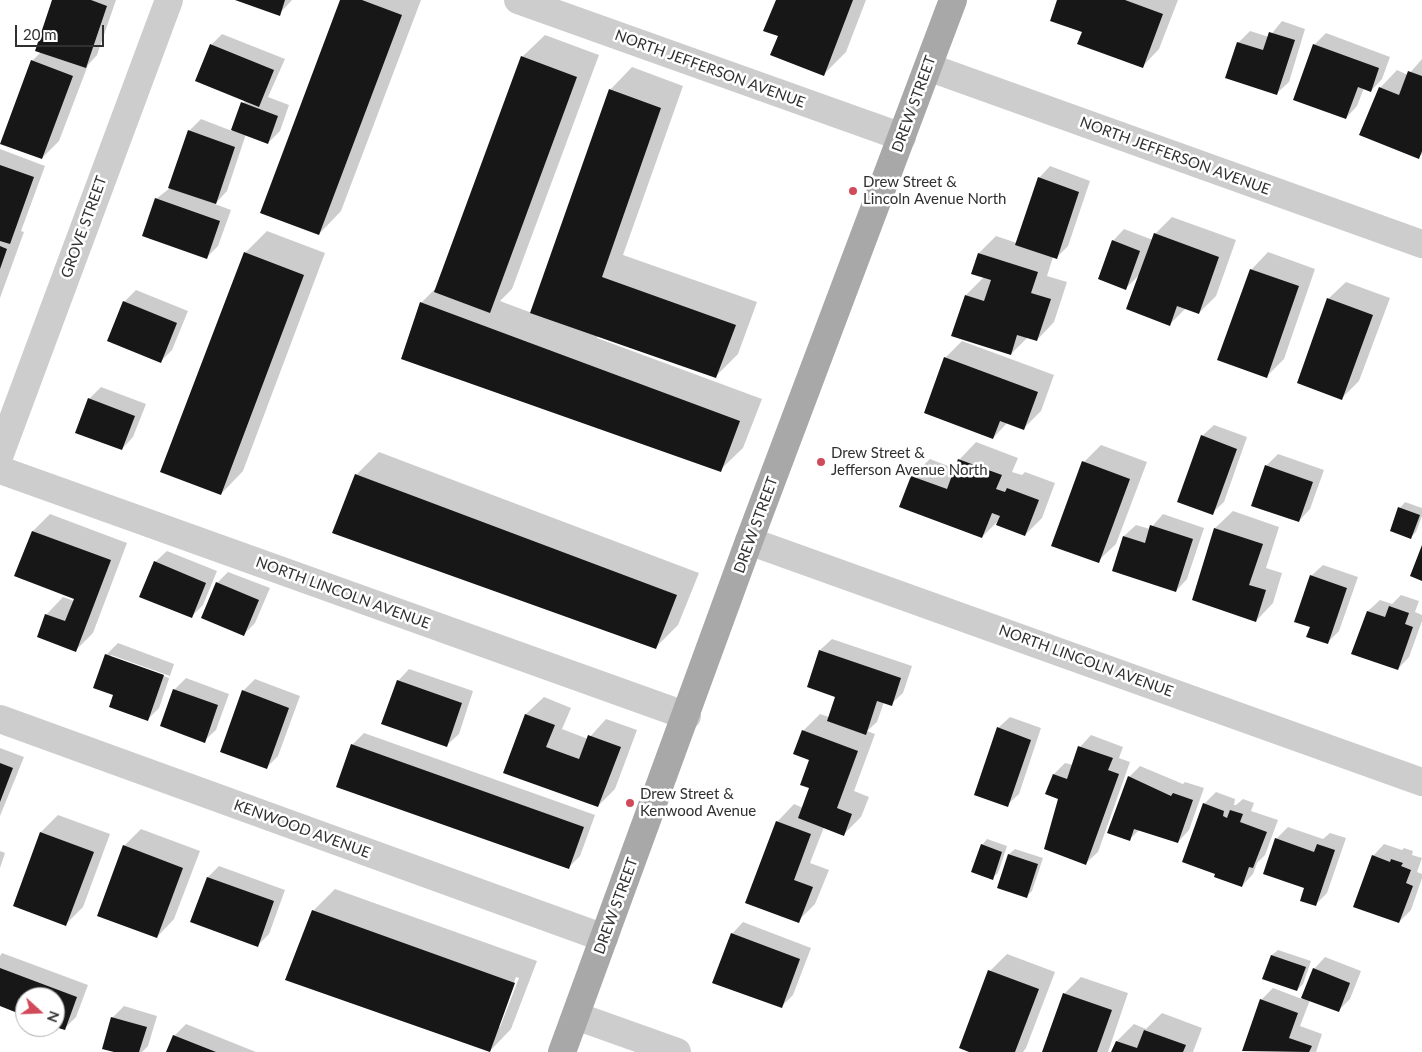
<!DOCTYPE html>
<style>
body{margin:0}
#map{position:relative;width:1422px;height:1052px;overflow:hidden;background:#fff;font-family:Lato,sans-serif}
canvas{display:block}
.north{position:absolute;left:15px;top:987px;width:50px;height:50px;box-sizing:border-box;background:#fff;border:1px solid #acacac;border-radius:50%;rotate:110deg;font-size:14px;font-weight:700;line-height:20px;text-align:center;color:#303030}
.north::after{content:'';display:block;margin:auto;width:18px;height:22px;background:#d04a59;clip-path:polygon(50% 0,100% 100%,50% 72%,0 100%)}
.scale{position:absolute;left:15px;top:25px;width:89px;height:22px;box-sizing:border-box;border:2px solid #303030;border-top:0;padding-left:6px;font-size:15px;line-height:18px;white-space:nowrap;color:#303030;-webkit-text-stroke:4px #fff;paint-order:stroke}
</style>
<div id="map">
<canvas width="1422" height="1052"></canvas>
<div class="north">N</div>
<div class="scale">20 m</div>
</div>
<script>
const ctx = document.querySelector('canvas').getContext('2d');
ctx.lineJoin = 'round';
function fill(path, color) { ctx.fillStyle = color; ctx.fill(path, 'evenodd'); }
function stroke(path, color, width, dash) { ctx.strokeStyle = color; ctx.lineWidth = width; ctx.lineCap = dash ? 'butt' : 'round'; ctx.setLineDash(dash || []); ctx.stroke(path); }
function drawText(font, color, halo, rows, align = 'center') {
  ctx.font = font + ' Lato,sans-serif'; ctx.lineWidth = 5; ctx.setLineDash([]); ctx.textBaseline = 'middle'; ctx.strokeStyle = halo; ctx.fillStyle = color; for (const [text, x, y, turn = 0] of rows) {
    ctx.save(); ctx.translate(x, y); ctx.rotate((+turn || 0) * Math.PI / 180); ctx.textAlign = isNaN(turn) ? turn : align; if (halo) ctx.strokeText(text, 0, 0); ctx.fillText(text, 0, 0); ctx.restore();
  }
}
const shadow = new Path2D(`
 M54 0H116L97 55 88 65 59 141 42 158 32 61 41 52Z
 M238 0H292L279 14Z
 M341 0H421L341 211 319 234Z
 M777 0H866L846 52 824 74Z
 M1059 0H1178L1159 49 1142 67 1084 31Z
 M1282 21 1305 29 1289 82 1277 93 1238 43 1250 31 1269 37Z
 M1326 33 1390 57 1382 79 1371 91 1364 88 1357 106 1346 118 1314 45Z
 M222 34 285 59 268 97 289 105 280 131 268 143 246 134 227 191 215 204 231 210 218 246 207 257 156 199 170 188 189 131 201 119 232 131 245 100 211 45Z
 M545 35 599 55 512 289 500 301 532 313 610 90 632 67 683 86 623 255 757 302 738 354 716 376 598 335 597 338 762 399 743 448 720 470 421 303 438 286 522 57Z
 M1422 59V154L1419 157 1380 88 1397 70 1408 75Z
 M0 149 45 166 21 231 24 232 0 298Z
 M1050 166 1090 181 1068 246 1056 258 1053 257 1047 276 1067 282 1054 322 1037 340 1028 337 1011 354 966 295 984 277 979 253 996 236 1017 243 1039 178Z
 M1172 217 1236 240 1216 296 1199 313 1186 308 1170 324 1141 273 1126 288 1113 241 1124 229 1153 240 1155 234Z
 M267 231 325 253 243 471 221 494 245 253Z
 M1268 252 1315 269 1284 359 1267 376 1251 270Z
 M1346 282 1390 298 1359 381 1342 398 1328 299Z
 M136 290 188 311 172 350 161 361 124 302Z
 M962 341 1054 375 1041 411 1024 428 1008 422 993 438 945 358Z
 M101 387 146 404 133 437 122 449 89 399Z
 M1214 425 1247 437 1224 502 1212 513 1202 436Z
 M976 442 1018 458 1012 472 1022 475 1025 472 1055 483 1042 518 1025 535 1001 518 982 537 901 506 912 476 930 459 956 469 959 460Z
 M1101 445 1147 462 1116 544 1098 561 1084 462Z
 M379 452 699 573 678 625 656 647 356 475Z
 M1278 454 1324 470 1310 509 1299 521 1266 466Z
 M1405 502 1422 508V516L1416 532 1411 537 1400 508Z
 M1233 511 1279 527 1266 568 1282 573 1273 603 1256 621 1193 599 1215 528Z
 M50 514 127 543 93 633 76 650 46 615 63 597 74 601 75 598 33 531Z
 M1163 514 1204 528 1187 579 1176 591 1124 536 1136 525 1150 529Z
 M167 551 217 571 203 605 191 617 155 562Z
 M1323 565 1358 577 1339 631 1327 643 1312 626 1311 576Z
 M228 572 270 588 255 623 244 634 217 583Z
 M1401 595 1419 601 1415 612 1422 615V621L1409 657 1398 669 1353 653 1368 611 1380 600 1392 604Z
 M832 639 912 666 903 693 891 704 884 702 877 722 867 731 875 734 854 791 869 797 861 817 844 834 824 827 810 863 829 870 815 904 798 921 777 822 794 804 803 808 811 788V760L803 731 820 714 829 717 837 696 808 686 820 650Z
 M118 643 174 664 159 708 148 719 114 694 106 655ZM111 655 170 676 169 678 111 657Z
 M409 669 473 691 459 734 447 745 398 681Z
 M186 678 229 694 216 730 204 741 174 690Z
 M255 679 300 696 278 756 266 768 243 691Z
 M544 697 571 708 562 729 588 739 606 719 637 730 615 789 598 806 505 772 526 714Z
 M1010 717 1041 728 1019 794 1007 805 998 728Z
 M364 733 595 815 580 856 569 867 352 745Z
 M1091 735 1123 747 1119 758 1130 762 1098 852 1086 863 1054 774 1065 763 1073 765 1080 747Z
 M0 748 24 757 0 816Z
 M1140 766 1183 784 1185 782 1204 788 1189 830 1178 842 1139 830 1130 839 1129 777Z
 M1216 792 1235 799 1234 805H1236L1243 799 1254 803 1251 811 1278 820 1265 855 1257 863 1253 874 1242 886 1217 873 1204 804Z
 M58 815 110 834 83 907 66 924 14 905 41 832Z
 M1288 827 1323 839 1330 833 1346 838 1327 893 1315 905 1276 839Z
 M141 829 200 851 174 919 157 937 124 846Z
 M987 839 1007 846 998 873 992 878 982 845Z
 M1384 844 1402 850 1404 848 1413 851 1412 855 1422 858 1417 872 1422 874V878L1411 910 1399 922 1373 856Z
 M1015 849 1043 858 1032 891 1027 896 1009 854Z
 M0 851 5 853 0 868Z
 M219 866 285 890 269 934 257 946 192 922 208 877Z
 M335 889 537 961 511 1029 489 1052 313 911ZM516 977 519 978 500 1027H498Z
 M743 922 811 948 793 995 781 1007 732 934Z
 M1278 950 1311 961 1303 984 1297 990 1264 978 1272 955Z
 M2 953 88 985 76 1017 64 1029 55 1025V997H25V1014L0 1005V956Z
 M1007 954 1055 972 1026 1048 1023 1052H972L990 971Z
 M1325 957 1361 971 1350 999 1338 1011 1310 1000 1300 1026 1322 1034 1316 1052 1243 1050 1261 1000 1273 988 1302 999 1314 969Z
 M1081 977 1128 993 1108 1052H1043L1064 994Z
 M124 1006 157 1016 148 1046 142 1052H118L112 1018Z
 M1162 1013 1202 1028 1193 1052H1113L1117 1041 1134 1024 1146 1029Z
 M186 1024 256 1052H168L174 1036Z`);
const building = new Path2D(`
 M52 0H91L107 6 86 68 35 51Z
 M235 0H285L280 16Z
 M340 0H362L402 15 319 235 260 213Z
 M776 0H853L824 76 770 55 778 36 763 31Z
 M1057 0H1125L1163 14 1143 68 1077 44 1082 32 1050 21Z
 M1269 32 1295 40 1277 95 1225 78 1237 42 1263 50Z
 M210 44 274 70 259 107 195 81Z
 M1313 44 1379 68 1371 92 1358 87 1346 119 1293 100Z
 M521 56 577 77 490 313 434 292Z
 M31 60 73 76 42 159 0 144Z
 M1408 71 1422 76V151L1419 159 1359 135 1379 87 1399 95Z
 M609 89 661 108 602 277 736 325 716 378 530 313Z
 M241 102 278 116 268 144 231 130Z
 M188 130 235 147 216 204 168 188Z
 M0 165 34 177 10 244 0 241Z
 M1038 177 1079 192 1057 259 1015 245Z
 M155 198 220 221 207 259 142 236Z
 M1154 233 1219 257 1199 314 1177 306 1170 326 1126 309Z
 M1112 240 1140 251 1126 290 1098 279Z
 M0 246 7 249 0 269Z
 M244 252 304 275 221 495 160 472Z
 M978 253 1038 272 1031 293 1051 299 1037 341 1017 335 1011 355 951 336 965 295 984 301 991 280 971 274Z
 M1250 269 1299 286 1267 378 1217 360Z
 M1327 298 1373 315 1342 400 1297 383Z
 M123 301 177 323 161 363 107 341Z
 M420 302 740 421 721 472 401 359Z
 M944 357 1038 392 1024 430 1000 421 993 439 924 413Z
 M88 398 135 416 122 450 75 433Z
 M1201 435 1237 449 1213 515 1177 502Z
 M958 459 1002 475 996 489 1005 492 1007 488 1039 500 1025 536 996 525 1000 516 992 513 982 538 899 507 911 476 947 489Z
 M1082 461 1130 479 1099 563 1051 546Z
 M1265 465 1313 482 1299 522 1251 506Z
 M355 474 677 595 656 649 332 533Z
 M1398 507 1420 515 1411 539 1390 531Z
 M1150 525 1193 539 1176 592 1112 571 1123 536 1145 543Z
 M1214 528 1263 544 1249 585 1266 590 1256 622 1192 600Z
 M32 531 111 560 76 652 37 637 45 614 65 621 74 599 14 576Z
 M1422 545V581L1410 576Z
 M154 561 206 583 192 618 139 597Z
 M1310 575 1347 588 1328 644 1306 637 1310 627 1294 622Z
 M216 582 259 600 244 636 201 618Z
 M1389 606 1409 613 1405 624 1413 627 1398 670 1351 654 1367 611 1385 617Z
 M819 650 901 678 892 706 877 701 866 735 827 721 835 697 807 687Z
 M105 654 164 675 148 721 109 707 113 695 93 688Z
 M397 680 462 703 447 747 381 724Z
 M173 689 218 705 205 743 160 726Z
 M242 690 289 708 267 769 220 752Z
 M525 714 555 725 546 747 579 759 588 735 621 747 598 807 503 773Z
 M997 727 1031 740 1008 807 974 795Z
 M802 730 858 751 837 808 852 814 844 836 798 818 809 788 800 785 809 760 793 754Z
 M351 744 584 827 569 869 336 787Z
 M1078 746 1113 758 1108 770 1119 774 1086 865 1044 849 1058 799 1045 794 1053 774 1067 779Z
 M0 763 13 768 0 802Z
 M1128 776 1171 796 1173 793 1193 800 1178 843 1134 829 1130 841 1107 833Z
 M1203 803 1224 811 1223 816 1227 818 1230 810 1243 814 1240 822 1267 832 1253 868 1249 867 1242 887 1214 877 1215 874 1182 862Z
 M776 821 811 834 794 880 813 887 799 923 745 903Z
 M40 832 94 852 66 926 13 906Z
 M1275 838 1314 852 1317 844 1335 850 1316 906 1300 901 1304 888 1263 874Z
 M981 844 1002 852 993 880 971 872Z
 M123 845 183 868 157 938 97 916Z
 M1008 854 1038 864 1027 898 997 888Z
 M1372 855 1390 862 1391 859 1403 863 1401 866 1411 870 1406 883 1413 886 1399 923 1353 907Z
 M207 877 274 901 258 947 190 922Z
 M312 910 515 983 490 1052 285 980Z
 M731 933 800 959 782 1008 712 983Z
 M1271 955 1306 967 1297 991 1262 979Z
 M0 968 77 997 65 1030 55 1027V997H25V1016L0 1006Z
 M1313 968 1350 983 1339 1012 1301 998Z
 M988 970 1039 989 1015 1052H969L959 1048Z
 M1063 993 1112 1010 1097 1052H1042Z
 M1260 999 1298 1013 1289 1038 1312 1046 1309 1052 1242 1051Z
 M111 1017 147 1027 139 1052H114L102 1049Z
 M1144 1030 1186 1045 1183 1052H1111L1116 1041 1137 1048Z
 M173 1035 216 1052H166Z`);
const minor = new Path2D(`
 M518 0 902 137
 M928 67 1422 244
 M0 454 169 0
 M0 470 687 716
 M749 541 1422 782
 M0 719 604 938
 M576 1016 677 1052`);
const major = new Path2D(`
 M562 1052 749 541 953 0`);
const markers = [
 [853,191,5,"#d04a59"],
 [821,462,5,"#d04a59"],
 [630,803,5,"#d04a59"]
];
const streetNames = [
 ["NORTH JEFFERSON AVENUE",710,69,20],
 ["DREW STREET",914,104,-70],
 ["NORTH JEFFERSON AVENUE",1175,156,20],
 ["GROVE STREET",84,227,-70],
 ["DREW STREET",756,525,-70],
 ["NORTH LINCOLN AVENUE",343,593,20],
 ["NORTH LINCOLN AVENUE",1086,661,20],
 ["KENWOOD AVENUE",302,829,20],
 ["DREW STREET",616,906,-70]
];
const poiNames = [
 ["Drew Street &",863,182],
 ["Lincoln Avenue North",863,199],
 ["Drew Street &",831,453],
 ["Jefferson Avenue North",831,470],
 ["Drew Street &",640,794],
 ["Kenwood Avenue",640,811]
];
fill(shadow, '#0003');
fill(building, '#171717');
stroke(minor, '#cdcdcd', 28);
stroke(major, '#a8a8a8', 28);
for (const [x, y, r, color] of markers) { const dot = new Path2D(); dot.arc(x, y, r, 0, 2 * Math.PI); ctx.fillStyle = color; ctx.fill(dot); stroke(dot, '#fff', 2); }
drawText('15px', '#303030', '#fff', streetNames);
drawText('15px', '#303030', '#fff', poiNames, 'left');
</script>
